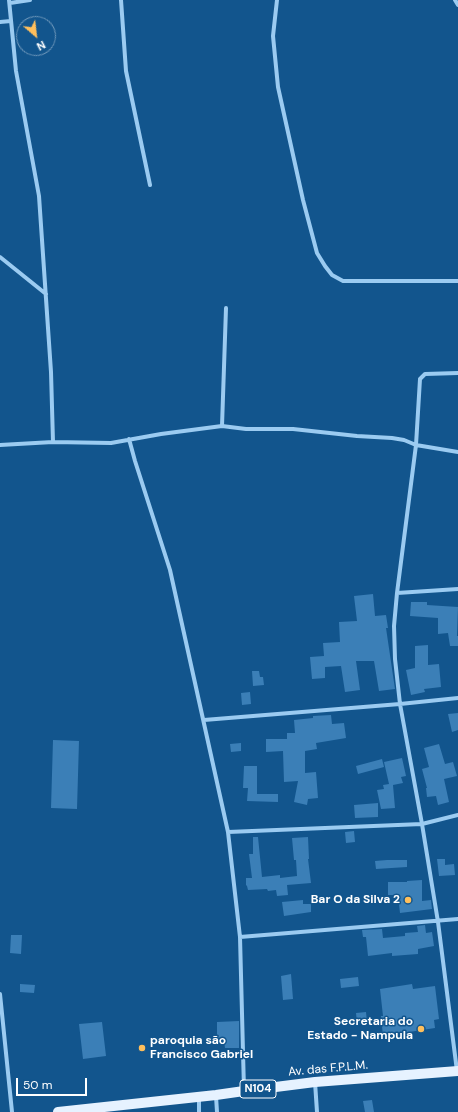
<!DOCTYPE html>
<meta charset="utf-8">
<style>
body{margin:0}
#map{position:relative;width:458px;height:1112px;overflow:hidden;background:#12558d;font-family:"DM Sans",sans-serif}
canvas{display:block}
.north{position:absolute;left:16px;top:16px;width:40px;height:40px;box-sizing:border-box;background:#12558d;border:1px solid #7199bb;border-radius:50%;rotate:152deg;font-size:11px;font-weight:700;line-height:16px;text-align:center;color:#fff}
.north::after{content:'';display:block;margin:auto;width:14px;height:18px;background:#ffbf5c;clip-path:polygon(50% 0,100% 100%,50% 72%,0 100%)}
.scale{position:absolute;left:16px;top:1078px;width:71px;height:18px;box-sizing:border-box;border:2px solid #fff;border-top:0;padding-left:5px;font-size:12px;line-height:14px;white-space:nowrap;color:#fff;-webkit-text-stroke:3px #12558d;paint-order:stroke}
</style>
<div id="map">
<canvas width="458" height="1112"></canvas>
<div class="north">N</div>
<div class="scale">50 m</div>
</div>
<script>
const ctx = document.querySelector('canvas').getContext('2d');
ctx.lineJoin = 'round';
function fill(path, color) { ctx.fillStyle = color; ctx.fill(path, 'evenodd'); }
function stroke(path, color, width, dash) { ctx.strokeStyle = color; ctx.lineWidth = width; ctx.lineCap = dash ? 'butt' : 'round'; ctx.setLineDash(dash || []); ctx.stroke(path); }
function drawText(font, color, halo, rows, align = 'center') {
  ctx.font = font + ' "DM Sans",sans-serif'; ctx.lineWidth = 3; ctx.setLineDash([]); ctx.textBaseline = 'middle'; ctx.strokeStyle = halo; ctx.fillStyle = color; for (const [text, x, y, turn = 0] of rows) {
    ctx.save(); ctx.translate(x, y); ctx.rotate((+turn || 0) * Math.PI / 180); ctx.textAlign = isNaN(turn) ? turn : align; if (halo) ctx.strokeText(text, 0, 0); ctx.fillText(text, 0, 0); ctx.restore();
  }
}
const building = new Path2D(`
 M373 594 375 616 386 615 388 628H386L395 689 379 691 374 661H356L360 690 345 692 341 666 325 667V678L312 679 310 657 324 656 323 643 340 642 339 622 357 621 354 596Z
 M411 602H427V605L458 607 457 636H458V646H450L448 633 438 634V618L410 616Z
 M428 645V665L439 664 441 687 424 689 425 692 411 695 406 670 415 668V646Z
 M252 671H259L260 677H263L264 685 253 686Z
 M250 692 251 704 242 705 241 693Z
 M458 713V730L452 732 448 714Z
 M331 715 332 724 344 723 346 738 316 743 317 749 305 751V773L316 772 318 798 308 799 307 805 294 802 298 781 284 782 283 751 266 752V739H287V733H295L294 720 313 718V716Z
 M53 740 79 741 77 809 51 808Z
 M241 743V751L231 752 230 744Z
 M439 744 445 764 453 762 457 776 444 779 449 802 438 805 436 796 427 797 426 788H427L422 769 429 767 424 748Z
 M402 758 406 776 401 777 403 783 393 785 395 808 381 809 377 790 384 789 383 785 389 784 384 762Z
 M382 759 384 767 358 774 356 766Z
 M244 766H257V794H278V802L247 801 248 788H243Z
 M378 803V817L355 818 354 805Z
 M354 831 355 842 346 843 345 832Z
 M253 837H258L262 877 280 875V878L297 876 296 860H294L292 838 308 837 309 859H308L311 883 287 885 288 895 277 896 276 890 268 891 267 889 248 890 247 886 246 885V878H252L249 854H253Z
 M437 859H445V865L454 864 455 875 439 876Z
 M387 860H407V867L376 869 375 861Z
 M422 880V901L431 900 432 909 400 913 398 895H388V882H407V881Z
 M303 900V904H311V912L284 916 282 902Z
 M425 925 426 933 432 932 434 946 418 949V954L392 956V953L368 956 366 937H363L362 930 382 929 383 938 405 936V933L418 932 417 926Z
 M11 935H22L21 954 10 953Z
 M291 974 293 999 283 1000 281 976Z
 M358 977 359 986 341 988 340 979Z
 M20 984 35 985 34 993 20 992Z
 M412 984 413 989 435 986 439 1019 434 1020 435 1028 383 1036 381 1016H383L380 989Z
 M366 1012 367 1022 357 1023 356 1013Z
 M239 1021V1048H225L224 1040 217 1041V1022Z
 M102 1022 106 1056 83 1059 79 1024Z
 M372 1100 374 1112H365L363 1101Z`);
const street = new Path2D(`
 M9 0 16 71 39 196 51 372 53 442
 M121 0 126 71 150 185
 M277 0 273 36 278 87 303 200 317 253 325 266 332 275 343 281H458
 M455 0 458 5
 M10 3 30 0
 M0 22 11 21
 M0 257 46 294
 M222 426 226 308
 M129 439 135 461 170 570 228 832 240 937 244 1090
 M0 445 53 442 111 443 161 434 222 426 246 429H293L357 436 392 438 404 440 416 445 458 452
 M397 593 458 589
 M204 720 400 704 458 698
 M228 832 422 824 458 815
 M240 937 458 919
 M0 994 12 1112
 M457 1071 438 922 422 824 400 704 395 659 394 626 397 593 416 445 420 379 425 374 458 373
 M315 1082 317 1112
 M216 1096 217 1112
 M199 1097V1112`);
const primary = new Path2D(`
 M58 1112 216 1095 244 1091 315 1082 458 1071`);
const markers = [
 [408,900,4,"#ffbf5c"],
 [421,1029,4,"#ffbf5c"],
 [142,1048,4,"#ffbf5c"]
];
const shields = [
 [258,1089,36]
];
const shieldNames = [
 ["N104",258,1089]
];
const poiNames = [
 ["Bar O da Silva 2",400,900],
 ["Secretaria do",413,1022],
 ["Estado - Nampula",413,1036],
 ["paroquia são",150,1041,"left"],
 ["Francisco Gabriel",150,1055,"left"]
];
const streetNames = [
 ["Av. das F.P.L.M.",328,1069,-5]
];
fill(building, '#3b7fb7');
stroke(street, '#9bcbf1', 4);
stroke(primary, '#e6f2ff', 10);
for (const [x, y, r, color] of markers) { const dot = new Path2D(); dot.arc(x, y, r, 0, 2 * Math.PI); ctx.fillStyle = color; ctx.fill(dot); stroke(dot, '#12558d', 1.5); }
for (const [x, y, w] of shields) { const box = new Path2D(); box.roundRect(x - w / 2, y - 9, w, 18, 3); ctx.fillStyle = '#12558d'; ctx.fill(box); stroke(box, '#fff', 1); }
drawText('bold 11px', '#fff', null, shieldNames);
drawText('bold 12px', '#fff', '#12558d', poiNames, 'right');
drawText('12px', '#fff', '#12558d', streetNames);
</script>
